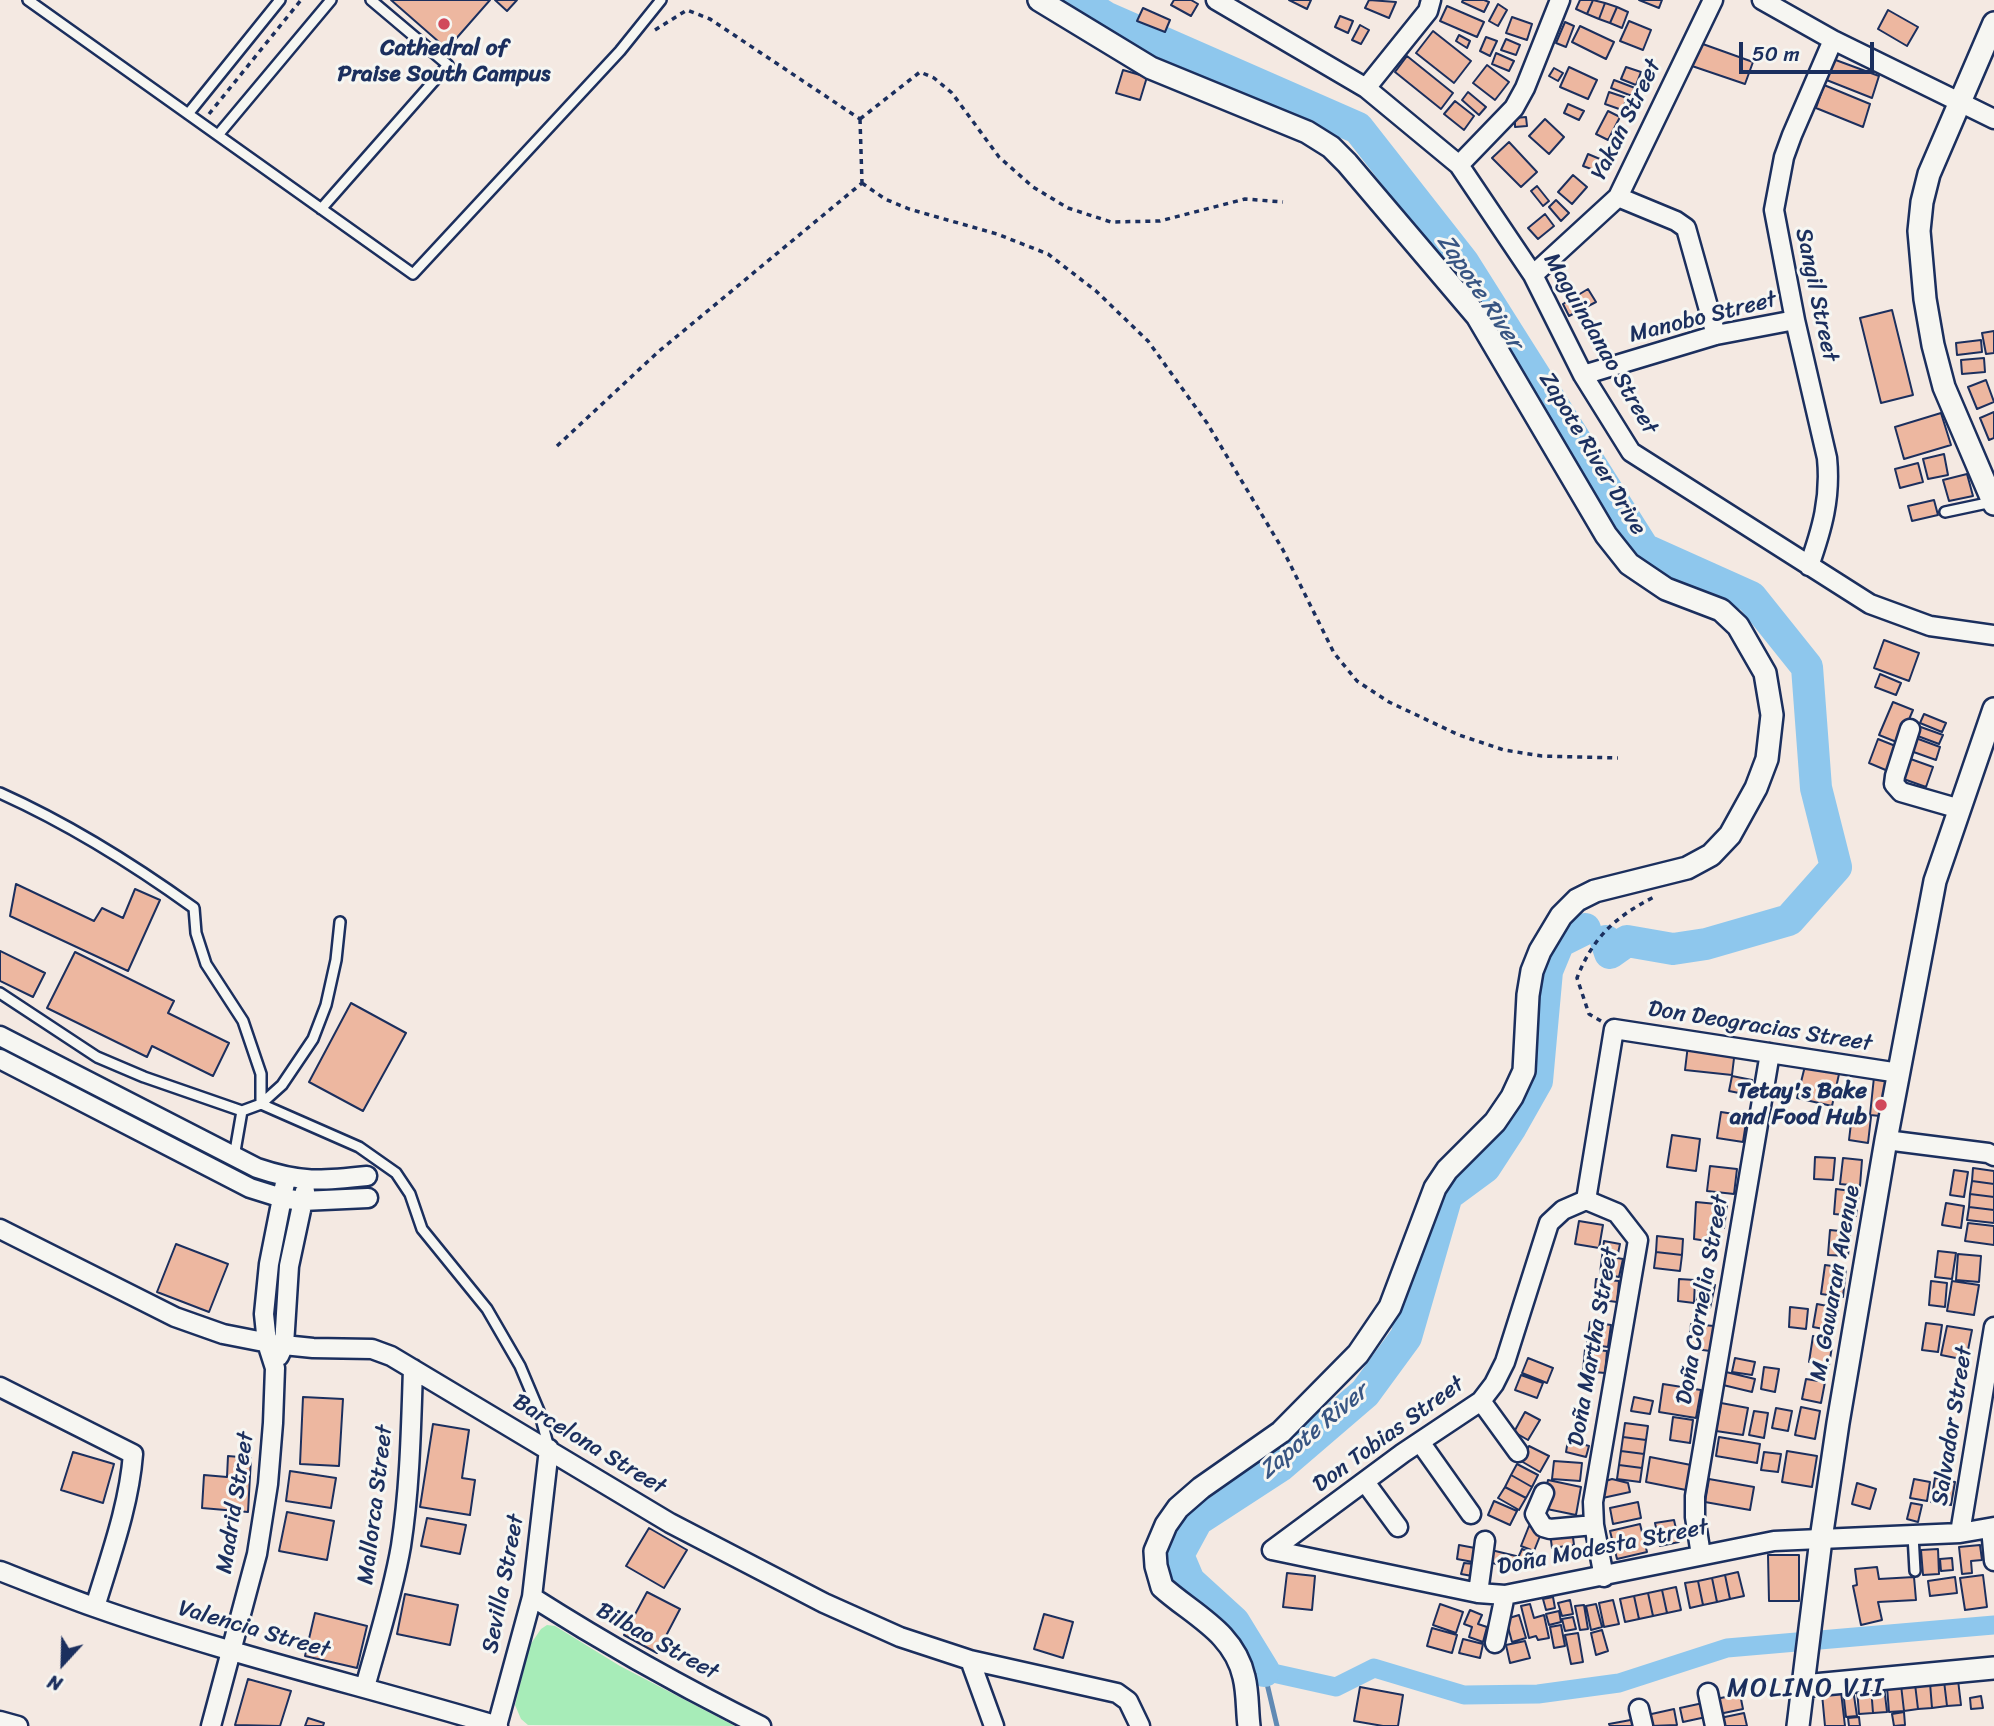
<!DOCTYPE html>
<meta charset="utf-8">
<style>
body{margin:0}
#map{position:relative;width:1994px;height:1726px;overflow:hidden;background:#f4e9e2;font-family:Sriracha,sans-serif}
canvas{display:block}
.north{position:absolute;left:28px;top:1628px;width:70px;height:70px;-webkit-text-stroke:5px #f6f6f2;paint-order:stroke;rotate:202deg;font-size:19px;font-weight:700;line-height:28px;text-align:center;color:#1b2f5e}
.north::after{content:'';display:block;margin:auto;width:24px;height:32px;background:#1b2f5e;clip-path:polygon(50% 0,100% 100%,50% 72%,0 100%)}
.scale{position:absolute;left:1739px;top:42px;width:135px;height:32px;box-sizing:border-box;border:4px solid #1b2f5e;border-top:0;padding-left:9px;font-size:21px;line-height:24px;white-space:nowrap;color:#1b2f5e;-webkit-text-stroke:5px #f6f6f2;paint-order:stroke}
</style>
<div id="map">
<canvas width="1994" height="1726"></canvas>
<div class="north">N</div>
<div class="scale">50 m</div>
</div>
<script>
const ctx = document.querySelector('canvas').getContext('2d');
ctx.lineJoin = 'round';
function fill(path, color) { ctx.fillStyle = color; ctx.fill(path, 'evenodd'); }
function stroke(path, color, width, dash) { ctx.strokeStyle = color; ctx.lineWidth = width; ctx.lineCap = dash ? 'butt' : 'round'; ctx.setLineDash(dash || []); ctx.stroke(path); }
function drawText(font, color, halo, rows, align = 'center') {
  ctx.font = font + ' Sriracha,sans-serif'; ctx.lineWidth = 6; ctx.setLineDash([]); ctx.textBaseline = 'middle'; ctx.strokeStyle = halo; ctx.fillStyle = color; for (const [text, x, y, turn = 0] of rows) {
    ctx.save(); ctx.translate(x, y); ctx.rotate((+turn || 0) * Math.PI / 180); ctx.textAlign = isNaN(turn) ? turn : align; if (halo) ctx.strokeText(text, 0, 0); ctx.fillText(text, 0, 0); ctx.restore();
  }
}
const green = new Path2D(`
 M547 1625 555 1626 620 1666 735 1726 528 1725 521 1719 515 1705 530 1645 541 1629Z`);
const stream = new Path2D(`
 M1264 1671 1277 1726`);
const canal = new Path2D(`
 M1264 1671 1336 1687 1374 1668 1464 1695 1538 1694 1619 1683 1727 1648 1994 1625`);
const river = new Path2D(`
 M1078 0 1107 18 1358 128 1463 262 1644 549 1751 597 1807 667 1816 788 1836 867 1789 920 1706 944 1673 949 1627 941 1610 953 1606 941
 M1264 1671 1234 1622 1189 1581 1178 1555 1197 1520 1280 1466 1365 1393 1406 1337 1447 1195 1485 1167 1511 1127 1537 1081 1547 971 1559 942 1585 929`);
const building = new Path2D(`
 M391 0H490L447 49Z
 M495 0H517L507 11Z
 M1174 0H1191L1198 4 1191 16 1171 5Z
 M1289 0H1311L1307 9Z
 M1369 0 1396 2 1389 18 1365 8Z
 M1463 0H1484L1489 2 1484 12 1462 2Z
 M1580 0H1593L1587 14 1576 9Z
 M1593 0 1605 3 1599 19 1587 14Z
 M1639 0H1662L1659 8Z
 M1605 3 1617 7 1610 23 1599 19Z
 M1498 4 1507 10 1498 26 1489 21Z
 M1447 6 1484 22 1477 37 1440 21Z
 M1617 7 1628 12 1622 28 1610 23Z
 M1143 8 1170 20 1165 32 1137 21Z
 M1888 10 1918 27 1907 46 1878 29Z
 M1340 16 1353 21 1348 33 1335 27Z
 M1512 17 1532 24 1527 40 1506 33Z
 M1629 21 1651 30 1643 50 1620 41Z
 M1565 22 1574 26 1566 47 1556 43Z
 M1360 25 1369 30 1361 44 1352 40Z
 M1580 26 1614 42 1606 59 1572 42Z
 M1433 31 1471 61 1454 83 1416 53Z
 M1459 35 1470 41 1467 48 1456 41Z
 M1486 37 1497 41 1490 56 1480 51Z
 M1506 39 1520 45 1516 55 1501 50Z
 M1700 43 1753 62 1745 84 1692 66Z
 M1496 53 1514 61 1509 71 1492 64Z
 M1407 56 1453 93 1441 109 1395 72Z
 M1833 59 1879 76 1872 98 1824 79Z
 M1487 65 1509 82 1495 100 1473 83Z
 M1569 67 1597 80 1588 99 1560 87Z
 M1626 67 1641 72 1636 85 1621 79Z
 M1554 68 1563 73 1558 81 1549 76Z
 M1123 70 1147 77 1140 100 1116 93Z
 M1614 80 1635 88 1632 96 1611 88Z
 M1824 85 1870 104 1863 127 1816 108Z
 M1468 92 1486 107 1479 115 1462 100Z
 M1609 92 1627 98 1622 110 1605 104Z
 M1455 101 1474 116 1464 130 1444 114Z
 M1568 104 1584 111 1579 120 1564 113Z
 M1608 111 1620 117 1608 140 1596 134Z
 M1526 117 1527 126 1515 127V118Z
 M1545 119 1564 137 1549 154 1529 136Z
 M1509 142 1537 172 1521 187 1492 158Z
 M1588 154 1607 162 1602 173 1583 166Z
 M1573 175 1587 187 1572 204 1558 192Z
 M1537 186 1549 201 1543 206 1531 191Z
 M1556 200 1569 213 1561 221 1549 207Z
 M1545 214 1554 226 1538 239 1528 228Z
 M1588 289 1596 302 1569 316 1563 304Z
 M1892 310 1913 395 1881 403 1860 318Z
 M1994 331V353L1986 354 1982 333Z
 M1981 340 1982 352 1957 355 1956 343Z
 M1984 358 1985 372 1962 374 1961 360Z
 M1986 380 1994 402 1977 409 1968 387Z
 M1994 412V438L1989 440 1980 418Z
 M1941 413 1951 445 1904 459 1895 427Z
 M1944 454 1948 475 1928 479 1923 459Z
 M1918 463 1923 482 1900 488 1895 469Z
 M1967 474 1973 496 1949 501 1943 480Z
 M1934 500 1938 515 1912 521 1908 506Z
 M1884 640 1919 653 1909 681 1874 668Z
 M1880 674 1901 683 1896 695 1875 687Z
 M1893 702 1913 710 1899 743 1879 735Z
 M1924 714 1946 723 1942 732 1920 723Z
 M1918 726 1943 735 1939 744 1915 735Z
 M1913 737 1940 747 1936 760 1908 750Z
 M1878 739 1898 747 1888 771 1869 763Z
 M1905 757 1933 767 1926 787 1898 777Z
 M16 884 94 921 102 908 123 918 135 889 160 900 128 971 10 916Z
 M0 951 45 973 33 997 0 981Z
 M75 952 174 1001 168 1013 229 1043 213 1076 152 1046 147 1057 47 1008Z
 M351 1003 406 1033 363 1111 309 1082Z
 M1688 1045 1735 1050 1732 1075 1685 1070Z
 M1805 1066 1839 1074 1832 1106 1797 1098Z
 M1732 1076 1752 1080 1749 1095 1729 1091Z
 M1874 1077 1894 1079 1890 1117 1870 1115Z
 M1721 1112 1747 1116 1743 1142 1717 1138Z
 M1852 1115 1871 1117 1868 1143 1849 1140Z
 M1672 1135 1700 1139 1696 1171 1667 1167Z
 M1815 1157 1835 1158 1833 1180 1814 1179Z
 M1843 1158 1862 1160 1860 1186 1840 1184Z
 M1710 1166 1737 1169 1734 1194 1707 1191Z
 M1973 1168 1994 1171V1184L1972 1181Z
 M1954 1170 1968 1172 1964 1197 1950 1195Z
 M1972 1181 1994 1184V1197L1970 1194Z
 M1836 1189 1859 1192 1856 1216 1834 1214Z
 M1970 1194 1994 1197V1210L1969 1207Z
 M1696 1202 1727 1205 1724 1228 1709 1227 1707 1241 1694 1239Z
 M1946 1203 1964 1206 1961 1228 1942 1225Z
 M1969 1207 1994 1210V1223L1967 1220Z
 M1579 1221 1603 1225 1599 1248 1575 1244Z
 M1968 1223 1994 1226V1245L1965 1241Z
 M1830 1230 1850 1232 1848 1256 1828 1255Z
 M1657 1236 1683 1239 1682 1255 1656 1252Z
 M1604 1241 1620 1244 1617 1258 1623 1259 1619 1277 1600 1273Z
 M176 1244 228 1264 209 1312 157 1292Z
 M1938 1251 1956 1253 1952 1279 1935 1277Z
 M1656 1252 1682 1255 1680 1271 1654 1268Z
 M1958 1254 1981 1256 1979 1282 1956 1280Z
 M1825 1265 1846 1268 1843 1297 1821 1294Z
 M1596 1279 1619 1281 1617 1302 1594 1299Z
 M1679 1279 1695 1280 1694 1303 1678 1301Z
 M1931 1281 1947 1283 1945 1307 1929 1305Z
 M1952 1281 1979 1285 1974 1315 1947 1311Z
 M1700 1282 1715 1285 1710 1308 1696 1305Z
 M1817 1304 1838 1308 1834 1331 1813 1327Z
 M1790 1307 1808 1309 1806 1329 1789 1327Z
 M1590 1322 1611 1325 1608 1347 1587 1344Z
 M1926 1323 1942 1325 1938 1352 1922 1350Z
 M1691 1324 1714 1326 1710 1351 1688 1348Z
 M1947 1326 1972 1330 1966 1360 1941 1355Z
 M1813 1336 1833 1340 1829 1365 1809 1362Z
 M1585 1349 1607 1351 1605 1373 1583 1371Z
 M1528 1358 1553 1368 1547 1383 1522 1373Z
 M1735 1358 1755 1362 1752 1375 1732 1372Z
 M1764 1367 1779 1369 1775 1392 1761 1389Z
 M1726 1372 1755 1379 1752 1392 1723 1385Z
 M1521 1375 1543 1383 1537 1398 1515 1390Z
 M1806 1379 1825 1382 1821 1403 1802 1399Z
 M1663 1384 1701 1390 1696 1418 1659 1412Z
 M303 1397 343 1399 339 1466 300 1464Z
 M1634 1397 1653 1401 1650 1414 1631 1411Z
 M1721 1403 1748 1408 1743 1435 1716 1431Z
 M1801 1407 1820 1411 1815 1439 1795 1435Z
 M1776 1408 1792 1411 1788 1431 1772 1428Z
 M1754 1411 1768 1413 1764 1438 1749 1435Z
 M1525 1412 1540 1420 1528 1440 1514 1432Z
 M1673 1417 1693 1420 1690 1443 1670 1440Z
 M1625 1423 1648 1426 1646 1440 1623 1437Z
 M433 1424 469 1430 462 1478 475 1480 470 1515 420 1507Z
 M1623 1437 1646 1440 1644 1454 1621 1451Z
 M1719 1437 1760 1444 1757 1463 1716 1456Z
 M1568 1440 1589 1446 1586 1457 1566 1452Z
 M1529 1446 1549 1456 1540 1472 1521 1461Z
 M1621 1451 1644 1454 1642 1468 1619 1465Z
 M1787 1451 1817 1456 1812 1487 1782 1482Z
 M73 1452 114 1464 103 1503 61 1490Z
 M1764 1452 1781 1454 1778 1472 1761 1470Z
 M228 1456 251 1458 248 1512 202 1508 204 1475 227 1477Z
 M1650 1457 1691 1465 1686 1490 1646 1482Z
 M1554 1461 1582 1463 1580 1481 1552 1479Z
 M1517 1464 1538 1475 1532 1487 1511 1475Z
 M1619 1465 1642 1468 1640 1482 1617 1479Z
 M290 1471 336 1478 331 1508 286 1501Z
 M1511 1475 1532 1487 1526 1498 1505 1487Z
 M1935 1478 1955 1482 1951 1505 1931 1502Z
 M1612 1479 1628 1483 1630 1492 1598 1499 1599 1483Z
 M1709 1479 1754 1487 1750 1510 1705 1502Z
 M1914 1479 1930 1482 1927 1501 1910 1498Z
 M1548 1480 1581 1487 1576 1515 1542 1508Z
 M1857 1483 1876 1489 1870 1509 1852 1504Z
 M1505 1487 1526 1498 1519 1510 1498 1498Z
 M1494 1501 1517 1511 1510 1525 1488 1515Z
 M1638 1502 1641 1518 1613 1524 1610 1508Z
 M1911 1503 1922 1505 1918 1522 1907 1519Z
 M287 1512 334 1521 327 1560 279 1551Z
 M427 1518 466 1525 460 1554 421 1546Z
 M1674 1520 1679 1542 1660 1546 1655 1523Z
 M1640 1524 1647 1552 1617 1559 1610 1531Z
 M1529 1526 1542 1531 1534 1551 1521 1546Z
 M649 1528 687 1550 664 1588 626 1566Z
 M1572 1530 1574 1545 1552 1548 1550 1533Z
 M1459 1545 1475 1548 1473 1562 1457 1559Z
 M1980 1545 1982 1560 1971 1561 1972 1573 1962 1574 1959 1547Z
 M1487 1549 1516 1556 1513 1568 1484 1561Z
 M1522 1549 1536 1555 1532 1563 1518 1558Z
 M1938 1549 1939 1574 1923 1575 1921 1550Z
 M1768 1555H1799V1601H1769Z
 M1952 1558 1953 1570 1941 1571 1940 1559Z
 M1464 1563 1474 1564 1472 1576 1461 1574Z
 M1877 1567 1879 1579 1914 1577 1916 1600 1878 1602 1882 1620 1861 1625 1853 1586 1857 1585 1855 1569Z
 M1738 1572 1744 1596 1730 1599 1725 1575Z
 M1287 1573 1315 1576 1312 1610 1283 1607Z
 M1725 1575 1730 1599 1717 1602 1712 1578Z
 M1983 1575 1987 1607 1965 1610 1960 1578Z
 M1955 1577 1957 1593 1930 1596 1928 1581Z
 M1712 1578 1717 1602 1703 1605 1698 1581Z
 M1698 1581 1703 1605 1690 1608 1685 1583Z
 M1676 1587 1681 1610 1667 1613 1662 1590Z
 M1662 1590 1667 1613 1653 1616 1648 1593Z
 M647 1592 680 1609 657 1653 624 1635Z
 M1648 1593 1653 1616 1639 1619 1634 1596Z
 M405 1594 458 1605 450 1645 397 1634Z
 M1634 1596 1639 1619 1625 1622 1620 1599Z
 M1553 1597 1555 1608 1546 1610 1543 1599Z
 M1570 1600 1573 1614 1562 1616 1558 1603Z
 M1613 1600 1619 1624 1604 1627 1599 1603Z
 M1440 1604 1463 1612 1456 1633 1433 1625Z
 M1530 1604 1534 1618 1544 1615 1549 1638 1538 1640 1536 1636 1529 1638 1521 1606Z
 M1596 1604 1602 1627 1591 1630 1586 1606Z
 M1584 1605 1588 1629 1580 1630 1575 1606Z
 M1470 1610 1482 1615 1478 1624 1487 1627 1483 1642 1469 1637 1472 1627 1464 1624Z
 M1559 1611 1561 1622 1549 1625 1546 1614Z
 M315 1613 367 1626 357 1668 305 1656Z
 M1044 1614 1073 1622 1063 1658 1034 1649Z
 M1519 1615 1526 1638 1512 1642 1506 1619Z
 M1573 1617 1576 1629 1565 1631 1562 1619Z
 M1561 1625 1565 1646 1554 1648 1550 1627Z
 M1432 1628 1457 1635 1452 1653 1427 1646Z
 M1602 1630 1608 1651 1596 1655 1591 1633Z
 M1578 1633 1583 1662 1571 1664 1565 1635Z
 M1463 1639 1483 1644 1480 1658 1459 1653Z
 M1525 1641 1530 1658 1510 1663 1506 1645Z
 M248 1679 291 1691 280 1726 235 1725Z
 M1958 1680 1961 1705 1947 1706 1944 1681Z
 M1944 1681 1947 1706 1932 1708 1930 1683Z
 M1930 1683 1932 1708 1918 1709 1915 1684Z
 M1915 1684 1918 1709 1904 1711 1901 1685Z
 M1901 1685 1904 1711 1889 1712 1887 1687Z
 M1884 1686 1887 1712 1873 1713 1871 1687Z
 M1360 1687 1403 1695 1398 1726H1383L1354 1721Z
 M1871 1687 1873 1713 1859 1714 1857 1689Z
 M1853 1689 1857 1716 1846 1717 1843 1690Z
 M1841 1692 1845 1726H1825L1822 1694Z
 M1740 1694 1743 1709 1719 1714 1716 1699Z
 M1981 1696 1983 1708 1971 1709 1970 1698Z
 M1703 1703 1706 1717 1683 1722 1680 1708Z
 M1674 1709 1677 1725 1650 1726 1647 1715Z
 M1904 1712 1905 1725 1894 1726 1892 1714Z
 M1744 1713 1747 1726H1722L1720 1718Z
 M1859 1717 1860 1726H1849L1848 1718Z
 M308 1718 324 1723 323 1726H305Z
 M1636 1719 1637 1726H1610L1609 1724Z`);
const path = new Path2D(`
 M655 30 687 10 710 19 860 119
 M209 114 301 0
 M860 119 920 72 934 78 952 93 999 157 1033 187 1068 208 1111 222 1160 221 1245 199 1283 202
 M860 119 862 183
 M862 183 885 199 909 209 997 234 1048 254 1096 291 1148 341 1207 423 1283 550 1334 653 1357 681 1389 702 1459 735 1504 750 1542 756 1618 758
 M557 446 658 352 862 183
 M1601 1021 1589 1014 1577 978C1593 937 1615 917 1654 897`);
const service = new Path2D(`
 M28 0 413 274 620 51 661 0
 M188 114 280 0
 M218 135 331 0
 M321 209 448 65 371 0
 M1945 512 1992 502
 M0 793C69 824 133 864 194 908L196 933 206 964 243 1021 261 1074V1104
 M0 993 97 1057 144 1077 242 1111 261 1104 282 1085 313 1039 326 1005 336 960 340 922
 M261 1104 359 1147 396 1173 410 1194 422 1229 487 1309 520 1366 539 1411 549 1448
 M234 1157 242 1111
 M1913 1535 1915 1571`);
const minor = new Path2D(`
 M1216 0 1366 88 1459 165 1533 275 1583 375 1631 452 1870 604 1930 626 1994 635
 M1762 0 1833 40 1994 119
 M1366 88 1428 11 1431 0
 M1459 165 1514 108 1525 88 1560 0
 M1618 197 1676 221 1686 228 1716 335
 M1533 275 1618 197 1713 0
 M1583 375 1716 335 1795 320
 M1809 566C1822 529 1831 498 1827 458L1795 320 1774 210 1784 157 1792 135 1833 40
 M1910 729 1895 776 1894 784 1901 792 1960 809
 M0 1036 257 1168C301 1183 321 1181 367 1176
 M0 1059 250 1188 282 1198 302 1201 368 1198
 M1886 1140 1988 1153 1994 1156
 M1586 1200 1614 1029 1899 1073
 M1586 1200 1617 1213 1638 1240 1593 1502 1594 1525 1604 1577
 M0 1229 175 1317 223 1334 274 1344 313 1348 372 1349 391 1356 670 1523 824 1603 900 1637 970 1660 1117 1693 1128 1701 1140 1726
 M279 1356 284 1345 289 1266 305 1191
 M0 1387 133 1454C129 1506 110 1557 95 1607
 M1481 1401 1518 1452
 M1420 1442 1471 1514
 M1365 1482 1398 1527
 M1544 1493 1535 1514 1543 1527 1550 1529 1594 1525
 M1991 1528 1994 1561
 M1960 1533 1994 1327
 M1272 1550 1478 1593 1505 1595 1774 1541 1960 1533 1994 1527
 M1272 1550 1403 1453 1481 1401 1494 1384 1505 1362 1549 1223 1563 1210 1586 1200
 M1701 1555 1695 1517V1496L1770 1053
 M0 1571C31 1583 63 1596 94 1607 227 1654 364 1686 498 1726
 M1478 1593 1485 1541
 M532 1597C606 1644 682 1687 761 1726
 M1495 1643 1505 1595
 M970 1660 994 1726
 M365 1687C378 1640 393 1593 401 1546 410 1487 411 1428 413 1369
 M1708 1693 1715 1726
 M1639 1709 1643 1726
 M0 1721 18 1726
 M211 1726 257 1554 268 1484 273 1423 275 1368 267 1343 264 1314 269 1264 286 1178
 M497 1726 532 1597 549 1449`);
const tertiary = new Path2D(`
 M1039 0 1151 68 1307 132 1331 147 1347 163 1477 316 1606 535 1629 564 1666 589 1721 610 1738 626 1765 673 1772 715 1767 759 1756 788 1730 835 1711 855 1687 868 1595 891 1577 900 1561 916 1540 951 1532 971 1528 995 1524 1071 1512 1097 1495 1122 1447 1170 1435 1188 1390 1307 1358 1354 1281 1432 1201 1488 1178 1508 1166 1525 1155 1551 1156 1566 1162 1587C1193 1615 1234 1632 1244 1677 1248 1693 1247 1710 1249 1726
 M1994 23 1929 174 1922 202 1919 231 1925 299 1933 345 1944 387 1994 504
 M1803 1686 1994 1668
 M1798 1726 1821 1539 1838 1423 1886 1140 1935 881 1994 709`);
const markers = [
 [444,24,7,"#d1495b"],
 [1881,1105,7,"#d1495b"]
];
const poiNames = [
 ["Cathedral of",444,49],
 ["Praise South Campus",444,75],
 ["Tetay's Bake",1867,1092,"right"],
 ["and Food Hub",1867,1118,"right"]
];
const streetNames = [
 ["Yakan Street",1627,120,-64],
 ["Sangil Street",1816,295,78],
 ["Manobo Street",1703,318,-14],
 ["Maguindanao Street",1600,344,60],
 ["Zapote River Drive",1592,454,59],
 ["Don Deogracias Street",1760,1027,9],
 ["M. Gawaran Avenue",1836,1283,-80],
 ["Doña Cornelia Street",1703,1300,-80],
 ["Doña Martha Street",1594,1347,-80],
 ["Salvador Street",1953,1426,-81],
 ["Don Tobias Street",1389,1435,-36],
 ["Barcelona Street",589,1445,31],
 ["Madrid Street",236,1503,-81],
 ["Mallorca Street",376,1505,-83],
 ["Doña Modesta Street",1603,1548,-11],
 ["Sevilla Street",504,1584,-79],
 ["Valencia Street",254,1630,16],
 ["Bilbao Street",657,1642,29]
];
const waterNames = [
 ["Zapote River",1479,292,56],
 ["Zapote River",1314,1432,-40]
];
const quarterNames = [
 ["MOLINO VII",1806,1689]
];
fill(green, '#a7ecb8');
stroke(stream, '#608ab4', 5);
stroke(canal, '#8ec7ed', 19);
stroke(river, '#8ec7ed', 32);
fill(building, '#edb7a0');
stroke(building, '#1b2f5e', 2);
stroke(service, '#1b2f5e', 14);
stroke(minor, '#1b2f5e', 23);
stroke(tertiary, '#1b2f5e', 26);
stroke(path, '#1b2f5e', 3.5, [5, 5]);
stroke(service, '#f6f6f2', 9);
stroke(minor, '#f6f6f2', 18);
stroke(tertiary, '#f6f6f2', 21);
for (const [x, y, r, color] of markers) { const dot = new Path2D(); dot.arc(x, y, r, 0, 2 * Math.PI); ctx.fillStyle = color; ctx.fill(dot); stroke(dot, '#f6f6f2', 2.5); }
drawText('bold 23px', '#1b2f5e', '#f6f6f2', poiNames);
drawText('23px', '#1b2f5e', '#f6f6f2', streetNames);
drawText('italic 24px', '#385582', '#f6f6f2', waterNames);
ctx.letterSpacing = '2px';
drawText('26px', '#1b2f5e', '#f6f6f2', quarterNames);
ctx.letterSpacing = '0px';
</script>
